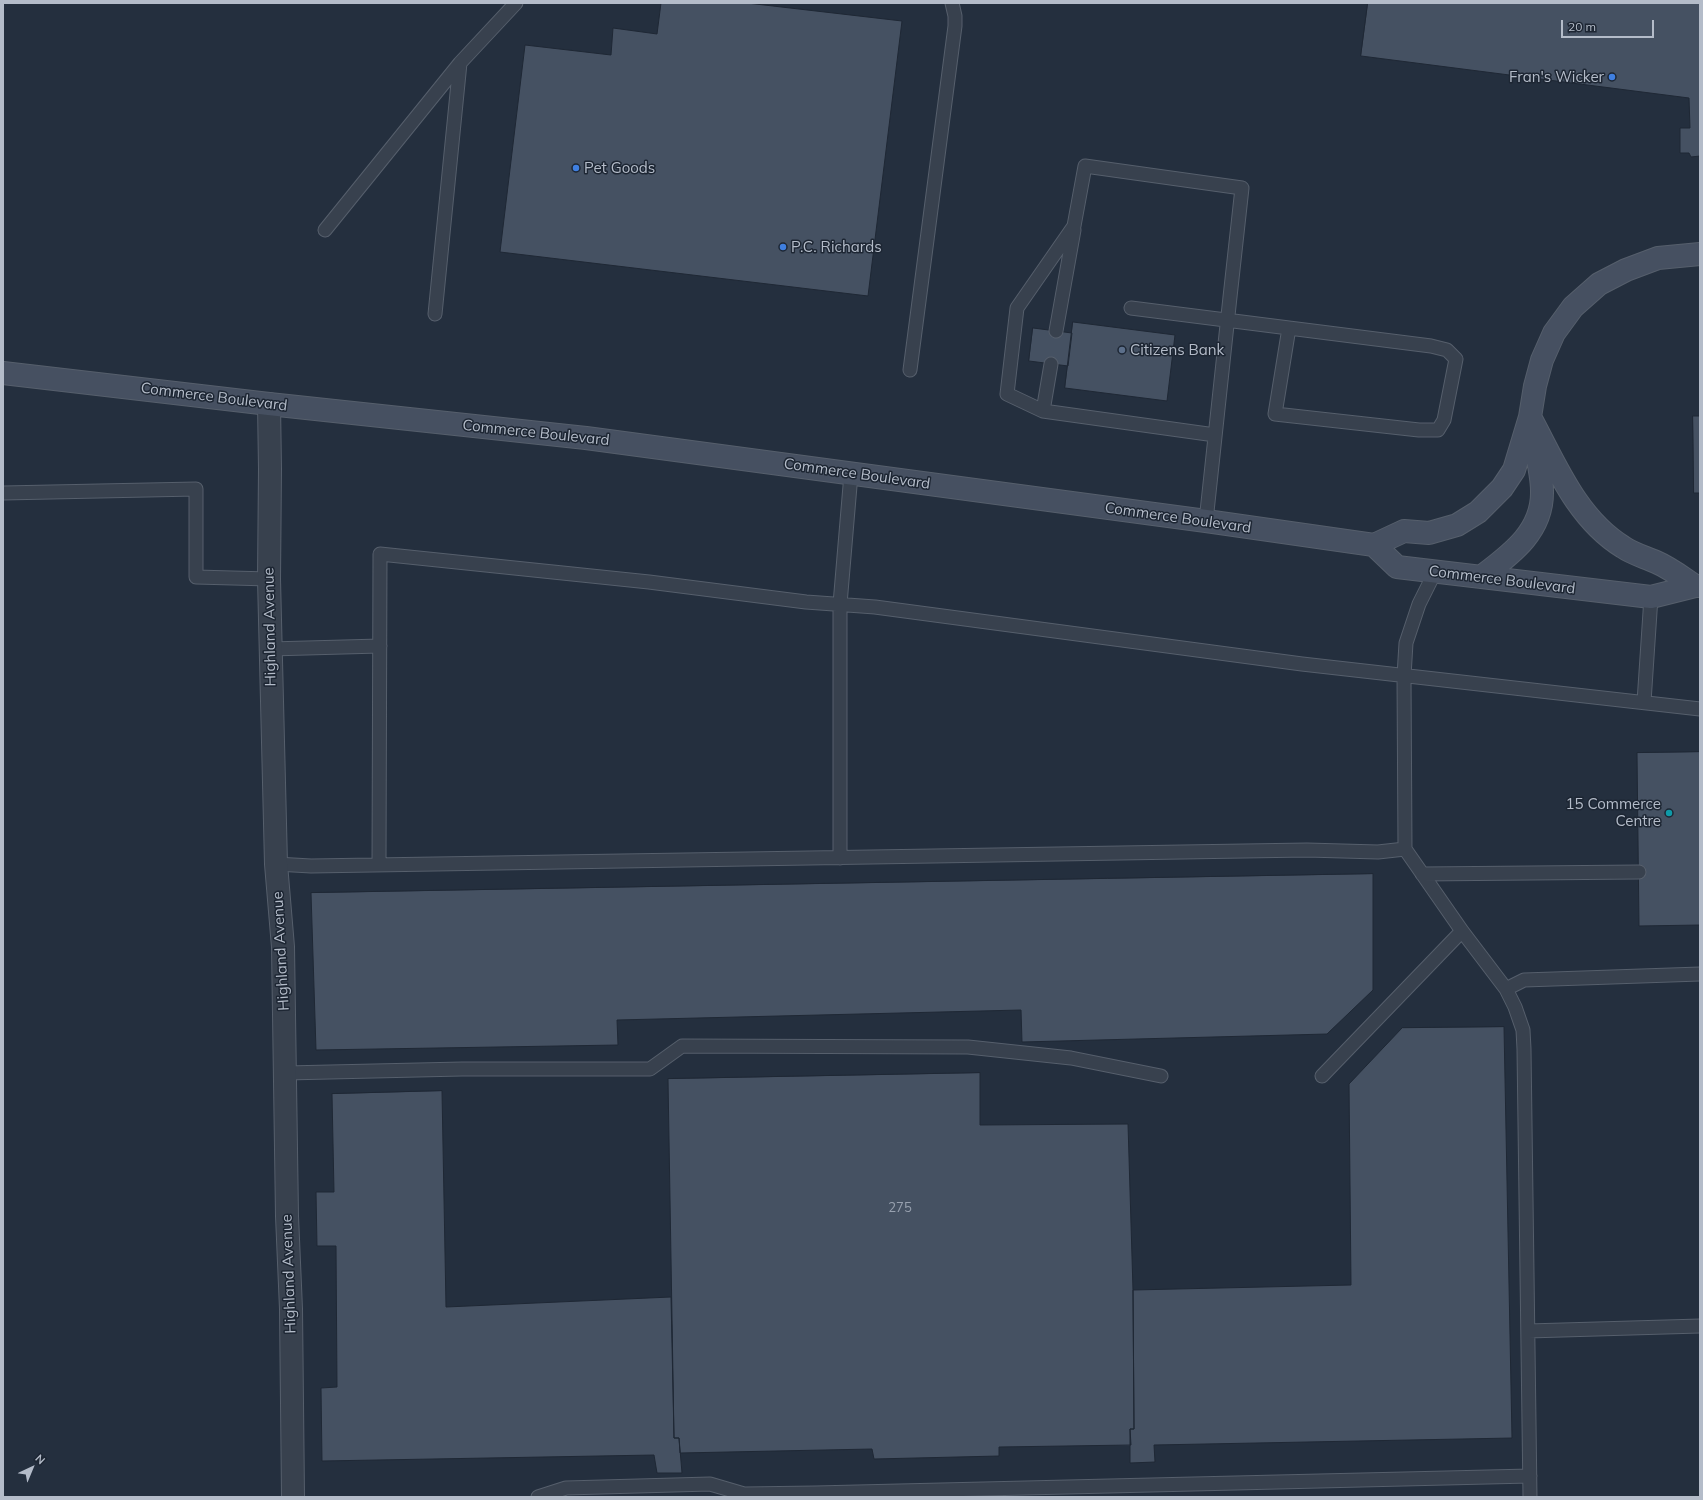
<!DOCTYPE html>
<style>
body{margin:0}
#map{position:relative;width:1703px;height:1500px;overflow:hidden;background:#242f3e;font-family:Mulish,sans-serif}
canvas{display:block}
.frame{position:absolute;inset:0;border:4px solid #b4bcc9;pointer-events:none}
.north{position:absolute;left:12px;top:1448px;width:40px;height:40px;-webkit-text-stroke:3px #1d2633;paint-order:stroke;rotate:44deg;font-size:11px;font-weight:700;line-height:16px;text-align:center;color:#b4bcc9}
.north::after{content:'';display:block;margin:auto;width:14px;height:18px;background:#b4bcc9;clip-path:polygon(50% 0,100% 100%,50% 72%,0 100%)}
.scale{position:absolute;left:1561px;top:20px;width:93px;height:18px;box-sizing:border-box;border:2px solid #b4bcc9;border-top:0;padding-left:5px;font-size:12px;line-height:14px;white-space:nowrap;color:#b4bcc9;-webkit-text-stroke:3px #1d2633;paint-order:stroke}
</style>
<div id="map">
<canvas width="1703" height="1500"></canvas>
<div class="frame"></div>
<div class="north">N</div>
<div class="scale">20 m</div>
</div>
<script>
const ctx = document.querySelector('canvas').getContext('2d');
ctx.lineJoin = 'round';
function fill(path, color) { ctx.fillStyle = color; ctx.fill(path, 'evenodd'); }
function stroke(path, color, width, dash) { ctx.strokeStyle = color; ctx.lineWidth = width; ctx.lineCap = dash ? 'butt' : 'round'; ctx.setLineDash(dash || []); ctx.stroke(path); }
function drawText(font, color, halo, rows, align = 'center') {
  ctx.font = font + ' Mulish,sans-serif'; ctx.lineWidth = 3; ctx.setLineDash([]); ctx.textBaseline = 'middle'; ctx.strokeStyle = halo; ctx.fillStyle = color; for (const [text, x, y, turn = 0] of rows) {
    ctx.save(); ctx.translate(x, y); ctx.rotate((+turn || 0) * Math.PI / 180); ctx.textAlign = isNaN(turn) ? turn : align; if (halo) ctx.strokeText(text, 0, 0); ctx.fillText(text, 0, 0); ctx.restore();
  }
}
const building = new Path2D(`
 M747 3 902 21 868 296 500 252 525 45 611 55 613 28 657 34 661 3Z
 M1368 3H1700V156L1691 157 1689 153H1680V128H1690L1689 98 1361 56Z
 M1073 322 1175 335 1167 401 1065 388Z
 M1033 328 1072 333 1068 366 1029 361Z
 M1693 416H1700V493H1694Z
 M1700 752V925L1639 926 1637 753Z
 M1373 874V990L1327 1034 1022 1042 1021 1010 617 1020 618 1045 316 1050 311 893Z
 M1504 1027 1512 1438 1154 1445 1155 1462 1130 1463V1429H1134L1133 1290 1351 1285 1349 1084 1402 1028Z
 M980 1073V1125L1128 1124 1133 1290 1134 1429H1130L1131 1445 999 1447V1456L874 1459 872 1449 680 1453 679 1438H674L668 1079Z
 M442 1091 446 1307 671 1297 674 1438H679L682 1473H657L654 1455 322 1461 321 1388 337 1387 336 1246H317L316 1192H334L332 1094Z`);
const lane = new Path2D(`
 M325 230 460 63 516 3
 M1131 308 1431 346 1447 350 1456 359 1444 420 1438 430H1419L1275 414 1289 328
 M435 314 460 63
 M1056 331 1074 230
 M910 370 955 26V16L952 3
 M1043 411 1051 364
 M3 493 196 489V577L269 579
 M1206 521C1217 410 1230 299 1242 188L1085 166 1074 226 1017 308 1007 394 1043 411 1215 435
 M1435 572 1419 604 1406 643 1404 676 1405 849 1462 931 1506 989 1515 1007 1523 1030 1524 1049 1530 1497
 M270 649 380 646
 M1644 702 1651 597
 M840 858V604L851 474
 M276 864 311 866 1307 850 1378 852 1405 849
 M379 864 380 554 649 582 806 602 875 607 1302 664 1700 709
 M1422 874 1639 872
 M1506 989 1524 980 1700 974
 M286 1073 462 1069H650L682 1046 968 1047 1071 1058 1161 1076
 M1322 1076 1462 931
 M1528 1331 1700 1326
 M538 1497 566 1488 710 1484 744 1494 815 1493 1530 1476`);
const street = new Path2D(`
 M269 404 270 469 269 579 276 864 283 947 287 1216 291 1309 293 1497`);
const secondary = new Path2D(`
 M3 373 269 404 586 438 1206 521 1374 545 1397 567 1651 597 1695 586H1700
 M1530 417C1555 463 1576 518 1623 547 1633 554 1645 557 1656 562 1670 568 1683 578 1695 586
 M1374 545 1404 531 1429 533 1457 525 1478 512 1502 488 1514 470 1530 417 1535 386 1542 360 1554 333 1573 307 1599 284 1626 270 1658 258 1700 254
 M1481 577C1510 555 1543 532 1542 491 1542 473 1536 453 1533 436`);
const markers = [
 [1612,77,4,"#3f7fe0"],
 [576,168,4,"#3f7fe0"],
 [783,247,4,"#3f7fe0"],
 [1122,350,4,"#5c6f8a"],
 [1669,813,4,"#0f9aa8"]
];
const numberNames = [
 ["275",900,1208]
];
const poiNames = [
 ["Fran's Wicker",1604,77,"right"],
 ["Pet Goods",584,168],
 ["P.C. Richards",791,247],
 ["Citizens Bank",1130,350],
 ["15 Commerce",1661,804,"right"],
 ["Centre",1661,821,"right"]
];
const streetNames = [
 ["Commerce Boulevard",214,397,7],
 ["Commerce Boulevard",536,433,6],
 ["Commerce Boulevard",857,474,8],
 ["Commerce Boulevard",1178,518,8],
 ["Commerce Boulevard",1502,580,7],
 ["Highland Avenue",270,627,-91],
 ["Highland Avenue",281,951,-93],
 ["Highland Avenue",289,1274,-92]
];
fill(building, '#455162');
stroke(building, '#1f2835', 1);
stroke(lane, '#565f6c', 15);
stroke(street, '#565f6c', 24);
stroke(secondary, '#565f6c', 24);
stroke(lane, '#38414e', 13);
stroke(street, '#38414e', 22);
stroke(secondary, '#465061', 22);
for (const [x, y, r, color] of markers) { const dot = new Path2D(); dot.arc(x, y, r, 0, 2 * Math.PI); ctx.fillStyle = color; ctx.fill(dot); stroke(dot, '#1d2633', 1.5); }
drawText('13px', '#98a1af', null, numberNames);
drawText('15px', '#b4bcc9', '#1d2633', poiNames, 'left');
drawText('15px', '#b4bcc9', '#1d2633', streetNames);
</script>
